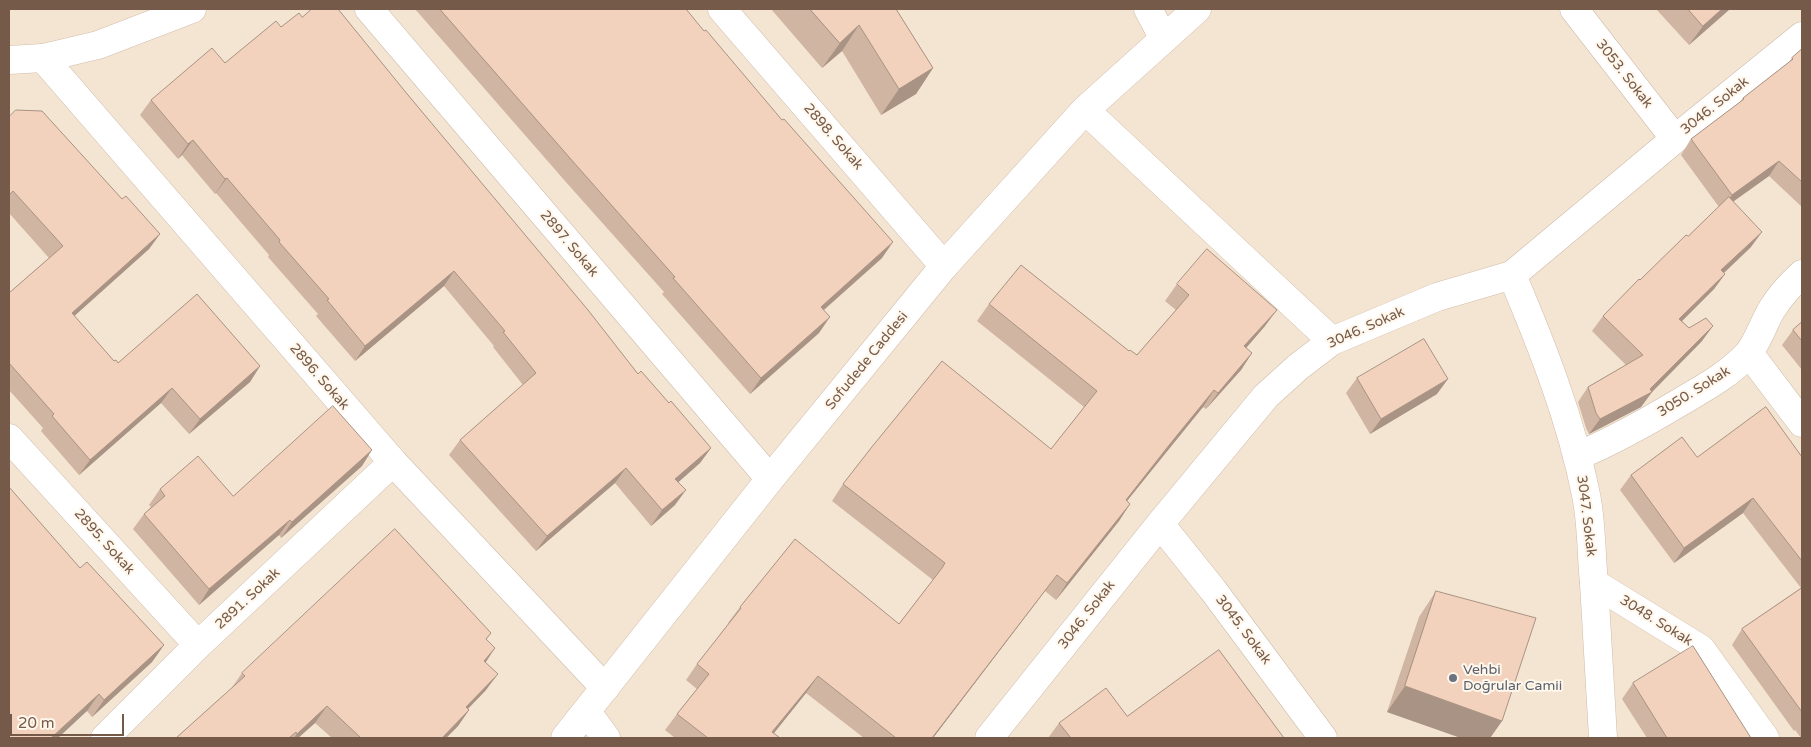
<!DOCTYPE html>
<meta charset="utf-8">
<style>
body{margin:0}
#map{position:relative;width:1811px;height:747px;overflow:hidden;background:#fcf3e5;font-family:"Varela Round",sans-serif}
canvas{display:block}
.frame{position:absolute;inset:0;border:10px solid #755a4a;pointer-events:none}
.scale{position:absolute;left:10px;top:714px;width:114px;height:22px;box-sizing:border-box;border:2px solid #755a4a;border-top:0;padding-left:6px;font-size:15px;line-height:18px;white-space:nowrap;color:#755a4a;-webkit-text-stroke:4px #fff7eb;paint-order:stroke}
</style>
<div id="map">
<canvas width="1811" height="747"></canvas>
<div class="frame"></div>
<div class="scale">20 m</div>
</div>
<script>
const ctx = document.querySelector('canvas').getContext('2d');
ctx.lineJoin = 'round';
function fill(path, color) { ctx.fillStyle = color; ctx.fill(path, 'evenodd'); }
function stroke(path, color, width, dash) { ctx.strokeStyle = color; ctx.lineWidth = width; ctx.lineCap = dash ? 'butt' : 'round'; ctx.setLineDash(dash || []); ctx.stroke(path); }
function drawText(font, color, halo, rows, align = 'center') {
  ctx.font = font + ' "Varela Round",sans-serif'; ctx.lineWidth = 4; ctx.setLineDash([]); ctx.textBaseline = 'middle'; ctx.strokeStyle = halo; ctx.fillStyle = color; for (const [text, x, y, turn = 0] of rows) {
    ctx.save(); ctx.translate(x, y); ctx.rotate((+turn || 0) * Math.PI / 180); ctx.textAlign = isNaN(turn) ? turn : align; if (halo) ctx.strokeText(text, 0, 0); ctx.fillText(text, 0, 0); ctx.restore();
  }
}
const residential = new Path2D(`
 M9 9H1802V738H9Z`);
const street = new Path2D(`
 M369 9 770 479
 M722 9 944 266
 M1148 9 1164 39
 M1574 9 1675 139
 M43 58 393 462 605 688
 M1512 275 1675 139 1802 36
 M1749 353 1802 423
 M9 438 198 645
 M1577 456C1614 441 1647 422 1682 401 1704 388 1728 375 1747 355 1757 344 1764 322 1772 309 1780 296 1791 284 1802 274
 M1160 524 1213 590 1323 738
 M1594 583 1603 738
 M587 712 606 738
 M105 738 198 645 393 462
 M989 738 1160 524 1266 396 1298 367 1332 341`);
const secondary = new Path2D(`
 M9 60 43 58 98 45 192 9
 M1085 110 1332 341 1437 297 1512 275C1542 346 1571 419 1586 495 1592 524 1591 554 1594 583L1701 649 1765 738
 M565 738 770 479 944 266 1085 110 1197 9`);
const wall = new Path2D(`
 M415 9H686L882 258 824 310 819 333 750 394 662 294 664 292 565 181Z
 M771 9H896L933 68 916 94 881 115 842 51 822 68Z
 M1656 9H1730L1689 45Z
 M302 17 408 95 638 374 669 403 711 448 700 463 678 482 675 505 651 526 615 483 536 551 449 455 460 440 523 385 493 347 494 346 444 286 355 361 316 316 318 314 268 257 269 255 216 193 215 194 182 155 178 159 140 115 151 100 225 63 281 27Z
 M1802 49V207L1769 176 1733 202 1751 247 1724 273 1725 274 1714 289 1682 321 1702 341 1652 392 1641 407 1589 434 1586 428 1578 402 1588 387 1626 365 1592 331 1603 316 1719 207 1681 155 1691 139 1738 104 1743 98 1789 62 1792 58Z
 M9 117 122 199 160 234 149 249 74 316 114 361 118 363 260 366 250 382 189 434 161 403 79 475 41 431 43 428 9 390V293L49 258 9 213Z
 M1177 284 1265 326 1246 348 1252 353 1241 370 1206 409 1203 407 1159 460 1127 501 1130 504 1119 521 1056 600 1045 591 933 738H864L806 693 774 733 780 738H675L665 730 677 714 697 689 686 680 697 664 729 624 728 623 740 607 899 624 933 580 832 501 843 484 1051 449 1084 407 977 321 989 304 1129 351 1137 355 1176 310 1165 301Z
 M1802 322V370L1782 345 1793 330Z
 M1357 378 1437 394 1370 434 1346 393Z
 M1697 457H1802V738H1801L1795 730 1794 731 1732 645 1742 629 1801 588 1743 513 1674 563 1620 490 1631 475Z
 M362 466 281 538 279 535 199 605 133 529 144 514 151 507 149 505 160 489 233 496Z
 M80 568 164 645 152 662 92 717 87 711Z
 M1436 591 1502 721 1490 738H1461L1387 712 1419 617Z
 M491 633 486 640 485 662 486 690 468 709 469 710 458 726 446 738H332L315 723 298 738H176L231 689 242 673Z
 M1633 683 1751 738H1647L1622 699Z
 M1127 716 1284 738H1048L1059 723Z`);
const shadedWall = new Path2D(`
 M1722 9H1730L1689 45 1703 26Z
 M859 25 842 51 822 68 840 43Z
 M933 68 916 94 881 115 899 89Z
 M193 140 182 155 178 159 188 144Z
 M1779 161 1769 176 1721 210 1732 195Z
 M227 178 216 193 215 194 225 179Z
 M1762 232 1751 247 1711 285 1721 270Z
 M160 234 149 249 61 328 72 313Z
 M893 242 882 258 810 322 821 307Z
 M454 271 444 286 355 361 365 346Z
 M1725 274 1714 289 1669 334 1679 319Z
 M1277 310 1265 326 1233 363 1244 346Z
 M830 317 819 333 750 394 761 378Z
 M1713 326 1702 341 1652 392 1641 407 1589 434 1600 419 1650 389Z
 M1252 353 1241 370 1206 409 1218 393Z
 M260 366 250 382 189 434 200 419Z
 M1448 379 1437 394 1370 434 1381 419Z
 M172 388 161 403 79 475 90 460Z
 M1214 390 1203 407 1114 517 1126 500 1170 444Z
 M711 448 700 463 665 494 675 479Z
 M372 450 362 466 281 538 292 522Z
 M626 468 615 483 536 551 547 536Z
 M686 490 675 505 651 526 662 510Z
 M1753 498 1743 513 1674 563 1684 548Z
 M1130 504 1119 521 1056 600 1067 583Z
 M290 520 279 535 199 605 209 589Z
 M1057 575 1045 591 933 738H932Z
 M164 645 152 662 92 717 104 700Z
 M495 648 484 665V661Z
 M498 674 486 690 454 723 466 707Z
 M818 676 806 693 770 738 772 732Z
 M1405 686 1502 721 1490 738H1461L1387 712Z
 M99 694 87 711 58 738H51Z
 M327 706 315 723 298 738H294L297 734Z
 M469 710 458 726 446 738H442Z`);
const building = new Path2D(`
 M312 9H338L408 95 588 310 638 374 641 371 669 403 671 401 711 448 675 479 686 490 662 510 626 468 547 536 460 440 536 373 503 332 505 331 454 271 365 346 327 300 329 299 279 242 280 240 227 178 225 179 193 140 188 144 151 100 212 48 225 63 276 21 281 27 299 13 302 17Z
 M440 9H686L704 31 706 30 782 120 784 119 893 242 821 307 830 317 761 378 673 278 675 277 576 165Z
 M810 9H896L933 68 899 89 859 25 840 43Z
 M1688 9H1722L1703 26Z
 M1802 49V182L1779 161 1732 195 1691 139 1744 99 1743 98 1793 59 1792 58Z
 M16 110 42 111 122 199 126 196 160 234 72 313 114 361 116 360 118 363 197 294 260 366 200 419 172 388 90 460 52 416 54 414 9 363V293L63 246 13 191 9 195V117Z
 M1729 197 1762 232 1721 270 1725 274 1679 319 1689 328 1706 318 1713 326 1650 389 1652 392 1600 419 1596 413 1588 387 1643 355 1603 316 1639 279 1640 280 1686 235 1688 236Z
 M1207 249 1277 310 1244 346 1252 353 1218 393 1214 390 1170 444 1126 500 1130 504 1067 583 1057 575 932 738H896L818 676 772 732 780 738H708L677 714 709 674 697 664 741 608 740 607 795 539 899 624 942 568 945 563 843 484 871 448 942 361 1051 449 1097 391 989 304 1021 265 1129 351 1130 350 1137 355 1189 295 1177 284Z
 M1802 322V341L1793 330Z
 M1424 339 1448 379 1381 419 1357 378Z
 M333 406 372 450 292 522 290 520 209 589 144 514 165 496 160 489 198 456 233 496Z
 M1766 407 1802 457V561L1753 498 1684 548 1631 475 1682 437 1697 457Z
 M9 487 80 568 87 562 164 645 104 700 99 694 51 738H9Z
 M395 529 491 633 486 639 495 648 484 661 498 674 466 707 469 710 442 738H361L327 706 297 734 296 732 289 738H176L245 676 242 673Z
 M1802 588V712L1742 629Z
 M1436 591 1536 618 1502 721 1405 686Z
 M1693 646 1751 738H1667L1633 683Z
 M1219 650 1284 738H1071L1059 723 1106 688 1127 716Z`);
const markers = [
 [1453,678,5,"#6b7280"]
];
const streetNames = [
 ["3053. Sokak",1624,74,52],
 ["3046. Sokak",1715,106,-39],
 ["2898. Sokak",833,137,49],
 ["2897. Sokak",569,244,50],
 ["3046. Sokak",1366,328,-24],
 ["Sofudede Caddesi",867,361,-51],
 ["2896. Sokak",319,377,49],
 ["3050. Sokak",1694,392,-32],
 ["3047. Sokak",1586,516,83],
 ["2895. Sokak",104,542,48],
 ["2891. Sokak",248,599,-43],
 ["3046. Sokak",1087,615,-52],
 ["3048. Sokak",1656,621,32],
 ["3045. Sokak",1243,630,53]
];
const worshipNames = [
 ["Vehbi",1463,670],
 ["Doğrular Camii",1463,686]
];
fill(residential, '#f4e5d3');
stroke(street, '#cebbab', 29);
stroke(secondary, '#d3bdab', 29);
stroke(street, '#fff', 28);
stroke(secondary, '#fff', 28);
fill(wall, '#d0b5a2');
fill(shadedWall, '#a99384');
fill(building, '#f2d2bc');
stroke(building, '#a99384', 1);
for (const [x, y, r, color] of markers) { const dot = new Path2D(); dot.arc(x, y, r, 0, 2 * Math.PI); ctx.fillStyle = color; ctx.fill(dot); stroke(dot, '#fff7eb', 2); }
drawText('14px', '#755a4a', '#fff7eb', streetNames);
drawText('14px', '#5b616d', '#fff7eb', worshipNames, 'left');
</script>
